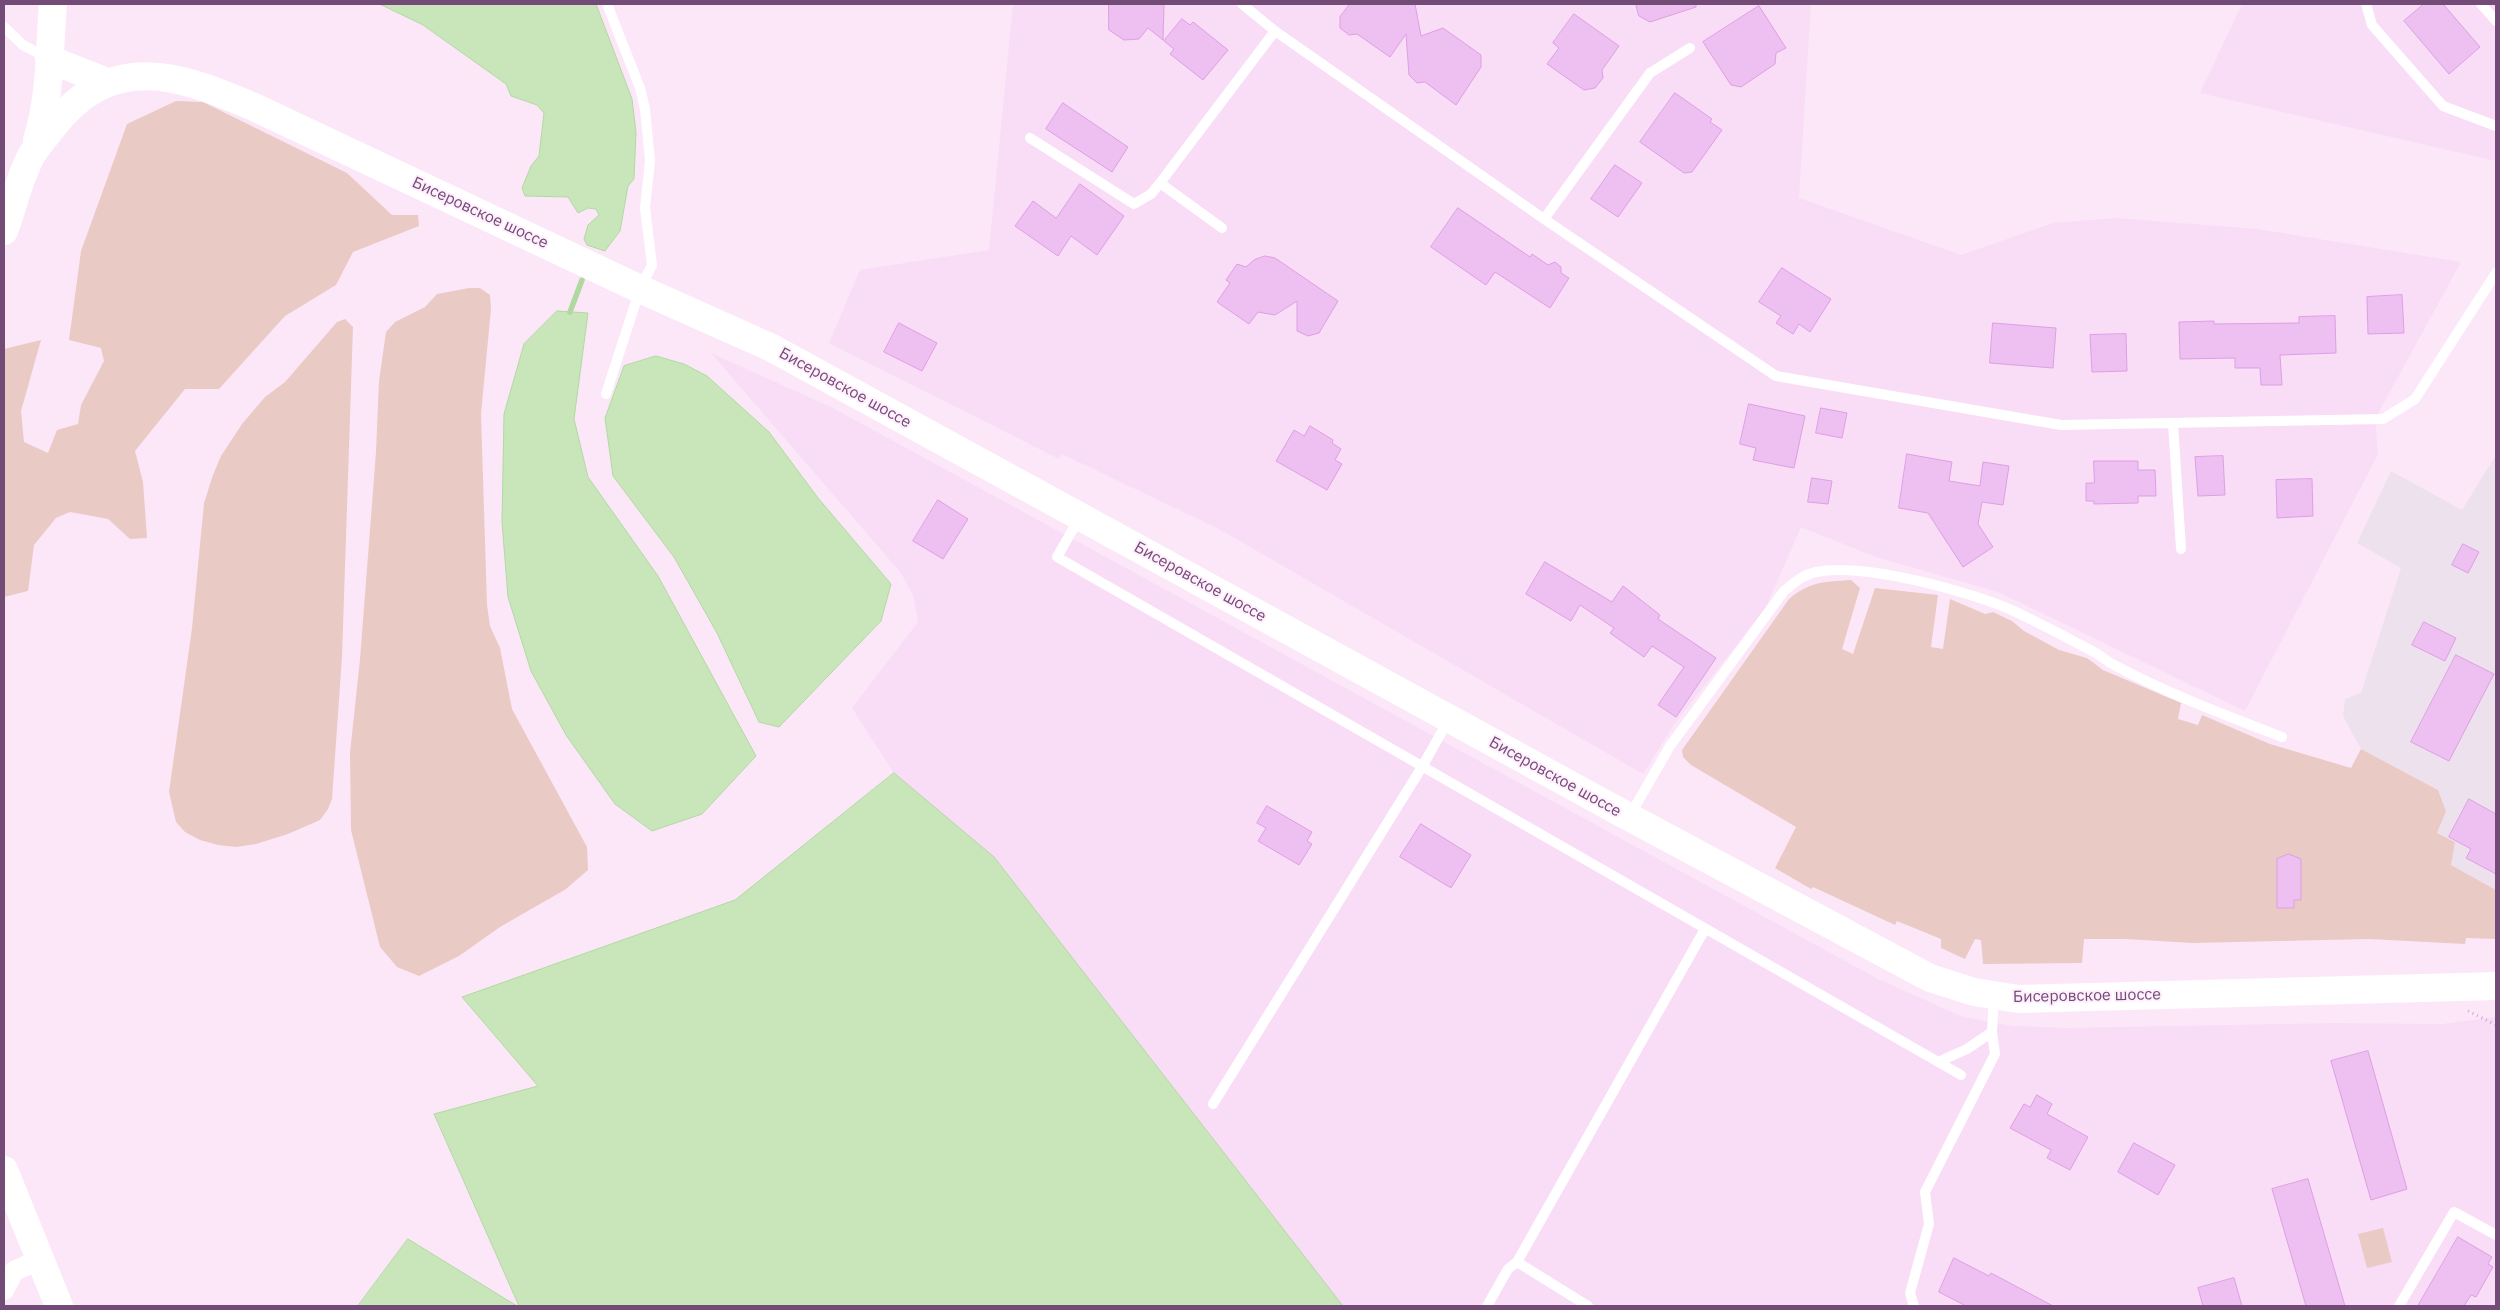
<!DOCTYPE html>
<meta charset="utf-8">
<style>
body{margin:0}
#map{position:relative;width:2500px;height:1310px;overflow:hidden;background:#fce7f9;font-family:"IBM Plex Sans",sans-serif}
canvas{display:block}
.frame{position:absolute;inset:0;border:5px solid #724b76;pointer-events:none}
</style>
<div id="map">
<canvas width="2500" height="1310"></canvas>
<div class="frame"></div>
</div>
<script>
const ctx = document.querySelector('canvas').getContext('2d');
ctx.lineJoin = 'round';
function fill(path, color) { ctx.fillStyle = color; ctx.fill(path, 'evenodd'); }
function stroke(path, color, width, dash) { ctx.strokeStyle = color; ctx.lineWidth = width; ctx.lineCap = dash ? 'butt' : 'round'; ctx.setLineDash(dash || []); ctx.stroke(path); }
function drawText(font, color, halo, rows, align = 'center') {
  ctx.font = font + ' "IBM Plex Sans",sans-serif'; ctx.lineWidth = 4; ctx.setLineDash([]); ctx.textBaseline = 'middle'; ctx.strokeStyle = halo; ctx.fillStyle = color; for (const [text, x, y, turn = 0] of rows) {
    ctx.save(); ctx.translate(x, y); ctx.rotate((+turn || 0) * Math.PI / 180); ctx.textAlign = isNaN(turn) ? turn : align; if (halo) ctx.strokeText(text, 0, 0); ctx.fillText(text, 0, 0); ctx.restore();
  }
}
const residential = new Path2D(`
 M1013 4H1811L1799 198 1961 255 2053 223 2116 218 2257 229 2461 262 2375 419 2378 454 2245 711 1998 592 1876 557 1801 527 1765 609 1675 723 1643 774 1219 529 1062 454 1059 459 829 343 860 270 989 250Z
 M2242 4H2496V161L2200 93Z
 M711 353 833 408 1878 979 1963 1017 2013 1026 2067 1028 2334 1023 2442 1024 2496 1017V1306H1343L994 857 894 773 852 708 918 622 914 598 901 573Z`);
const industrial = new Path2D(`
 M2496 455V890L2451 865 2455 842 2437 833 2446 811 2438 790 2361 749 2343 716 2345 699 2361 693 2401 568 2357 543 2391 471 2462 510Z`);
const green = new Path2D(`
 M176 101 203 102 347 173 392 215H418L419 226 353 252 336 285 285 316 219 389H185L135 451 143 482 147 538 130 539 108 519 70 512 56 518 34 545 28 591 4 597V349L41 340 21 411 24 442 48 453 57 430 78 424 81 405 104 361 101 348 69 340 81 251 127 124Z
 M469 288H480L490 295 491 309 481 414 487 605 490 626 500 648 512 709 587 847 588 870 566 889 500 927 459 956 419 976 397 967 380 947 351 830 350 753 360 659 376 452 379 381 386 332 395 322 425 307 437 294Z
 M345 319 353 327 342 657 332 799 328 809 320 820 288 834 256 844 236 847 218 845 200 840 185 832 176 822 169 792 192 628 204 503 213 475 221 456 242 424 265 397 285 382 337 322Z
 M1851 580 1860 588 1842 649 1853 654 1875 588 1938 595 1931 647 1943 649 1950 599 1985 614 1993 612 2012 621 2024 631 2059 650 2087 658 2103 670 2181 703 2178 719 2198 725 2202 715 2270 744 2351 768 2361 749 2438 790 2446 811 2437 833 2455 842 2451 865 2496 890V939L2466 938 2465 944 2369 939 2192 943 2126 939H2084L2082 963 1983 964 1981 940 1975 939 1965 959 1941 948V939L1897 921 1895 925 1813 887 1811 889 1775 868 1796 827 1691 765 1683 757 1682 750 1789 599C1811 581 1823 582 1851 580Z
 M2383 1228 2392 1262 2367 1268 2358 1234Z`);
const water = new Path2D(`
 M380 4H596L632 99 636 132 634 179 628 186 620 231 605 251 587 245 584 239 588 225 599 215 596 209 588 208 578 213 568 197 525 196 522 188 531 166 539 156 544 113 537 105 511 96 506 84 423 25Z
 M557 311 588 313 574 419 588 477 658 576 756 756 702 814 652 831 615 804 566 735 531 671 508 597 502 522 504 414 524 344Z
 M656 356 684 364 707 376 769 432 818 498 891 584 881 621 779 727 759 722 717 633 674 557 613 476 605 418 624 366Z
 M894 773 994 857 1343 1306H519L434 1114 538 1086 462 997 735 900Z
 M408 1239 517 1306H358Z`);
const stream = new Path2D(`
 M570 312 582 280`);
const building = new Path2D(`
 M1109 4H1164L1163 40 1148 28 1139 39 1124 40 1109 30Z
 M1350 4H1415L1421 36 1443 28 1481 55V67L1456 105 1425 82 1417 83 1409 75 1406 34 1390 57 1357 34 1349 35 1340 28V17Z
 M1636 4H1696V7L1650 22 1639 16Z
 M2424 4H2443L2480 47 2449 74 2404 21Z
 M1759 6 1786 48 1776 53 1775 64 1741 87 1731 85 1703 42Z
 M1574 14 1619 46 1602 70 1603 78 1595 88 1584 90 1547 64 1559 48 1553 43Z
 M1182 19 1190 25 1193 22 1228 50 1203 80 1170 54 1174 49 1164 41Z
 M1675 93 1712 119 1710 122 1722 130 1692 172 1684 173 1640 142Z
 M1063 103 1128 147 1112 172 1046 129Z
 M1615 165 1642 183 1618 217 1591 199Z
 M1080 184 1124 216 1097 255 1071 236 1058 256 1015 226 1033 201 1056 218Z
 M1458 208 1530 257 1532 254 1548 265 1555 262 1561 267V273L1569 278 1550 308 1495 272 1486 285 1431 247Z
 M1265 256 1275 258 1338 301 1319 333 1308 336 1297 331V301L1275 315 1258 312 1249 324 1217 302 1230 283 1226 280 1237 264 1246 267 1254 260Z
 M1782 268 1831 299 1810 332 1799 324 1793 334 1776 323 1781 316 1759 302Z
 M2402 295 2404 333 2368 334 2367 297Z
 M2335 316 2336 353 2280 355 2282 385H2261L2260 368H2235V358L2180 359 2179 322 2214 321V324L2299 323V317Z
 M899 323 937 343 922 371 884 352Z
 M1993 323 2056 328 2053 368 1990 363Z
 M2126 334 2127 371 2092 372 2090 335Z
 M1749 404 1805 416 1794 468 1753 460 1756 448 1740 444Z
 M1821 408 1847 413 1842 438 1816 433Z
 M1310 426 1333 440 1332 443 1341 449 1335 460 1342 464 1327 490 1276 461 1294 430 1304 436Z
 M1907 454 1952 462 1949 481 1980 486 1983 462 2009 466 2003 505 1982 502 1978 524 1993 547 1963 567 1928 513 1899 508Z
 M2223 456 2225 495 2198 496 2195 457Z
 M2094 461H2138V470H2155L2156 496H2138V503L2094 504V501H2086V483H2094Z
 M1812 478 1832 481 1828 504 1808 502Z
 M2312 479 2313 516 2277 518 2276 480Z
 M938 500 968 519 943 559 913 541Z
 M2463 544 2479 552 2468 573 2452 565Z
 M1545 562 1612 602 1623 586 1660 615 1658 619 1716 658 1676 717 1658 705 1684 667 1652 646 1644 657 1610 633 1614 628 1580 605 1571 621 1526 594Z
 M2424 622 2456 638 2445 661 2412 645Z
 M2456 655 2494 674 2449 761 2411 742Z
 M2469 799 2496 814V874L2466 858 2471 849 2449 837Z
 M1267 806 1312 832 1307 841 1312 844 1299 865 1258 841 1266 828 1257 823Z
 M1421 824 1471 855 1451 888 1400 857Z
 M2289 854 2301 859V900H2294V908H2277V859Z
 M2368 1051 2407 1189 2371 1200 2331 1061Z
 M2037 1095 2052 1104 2047 1114 2088 1137 2070 1170 2047 1158 2051 1150 2010 1128 2024 1104 2030 1107Z
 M2134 1143 2175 1165 2158 1195 2118 1172Z
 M2308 1179 2345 1306H2306L2272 1189Z
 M2458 1237 2492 1257 2488 1264 2493 1267 2476 1297 2471 1295 2464 1306H2418Z
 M1954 1258 1989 1276 1991 1273 2053 1306H1966L1939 1292Z
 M2234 1278 2242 1306H2203L2198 1288Z`);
const path = new Path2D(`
 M2468 1011 2496 1025`);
const lane = new Path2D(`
 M1242 4 1275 31 1544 219 1776 376 2061 425 2383 419 2415 399 2496 273
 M2366 4 2372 25 2443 106 2496 126
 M2481 4 2496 21
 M4 27 23 45 47 58
 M1030 138 1134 204 1151 194 1160 183
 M1544 219 1650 73 1690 48
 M1222 228 1160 183 1275 31
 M606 394 640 289 652 265 645 208 650 161 645 109 640 88 607 4
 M2173 423 2181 549
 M1080 517 1057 557 1961 1075
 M1629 817 1670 746 1784 591C1794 583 1802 575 1816 572 1863 562 1974 592 2018 613 2043 625 2068 638 2092 651 2100 655 2107 661 2114 665 2166 693 2227 716 2282 737
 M1938 1062 1967 1049 1992 1032
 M1213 1104 1422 767 1449 719
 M1517 1262 1588 1306
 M1487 1306 1508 1269 1517 1262 1705 929
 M1914 1306 1910 1293 1929 1224 1925 1192 1995 1054 1992 1032 1994 996
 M2399 1306 2454 1212 2496 1235`);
const street = new Path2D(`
 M4 1290 14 1271 39 1260`);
const secondary = new Path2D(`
 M49 59 107 82
 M37 140C51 96 49 50 53 4
 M4 231C13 207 19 179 31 156 37 146 45 137 52 128 111 51 178 74 254 107L640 289 772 348 1629 817 1930 978 1974 992 2018 999 2496 986
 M4 1170 59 1306`);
const streetNames = [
 ["Бисеровское шоссе",480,213,25],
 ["Бисеровское шоссе",845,388,29],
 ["Бисеровское шоссе",1200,582,29],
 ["Бисеровское шоссе",1555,777,29],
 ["Бисеровское шоссе",2087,996,-1]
];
fill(residential, '#f9dcf6');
fill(industrial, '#ede1ed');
fill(green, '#eacac5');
fill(water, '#c9e6bb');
stroke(water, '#b2d8a2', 1);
stroke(stream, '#b2d8a2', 5.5);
fill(building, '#eebff1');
stroke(building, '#de9fe4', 1);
stroke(path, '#d3a2d7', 3, [1, 4]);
stroke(lane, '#fff', 10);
stroke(street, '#fff', 20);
stroke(secondary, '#fff', 28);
drawText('16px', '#724b76', '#ffeefc', streetNames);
</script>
